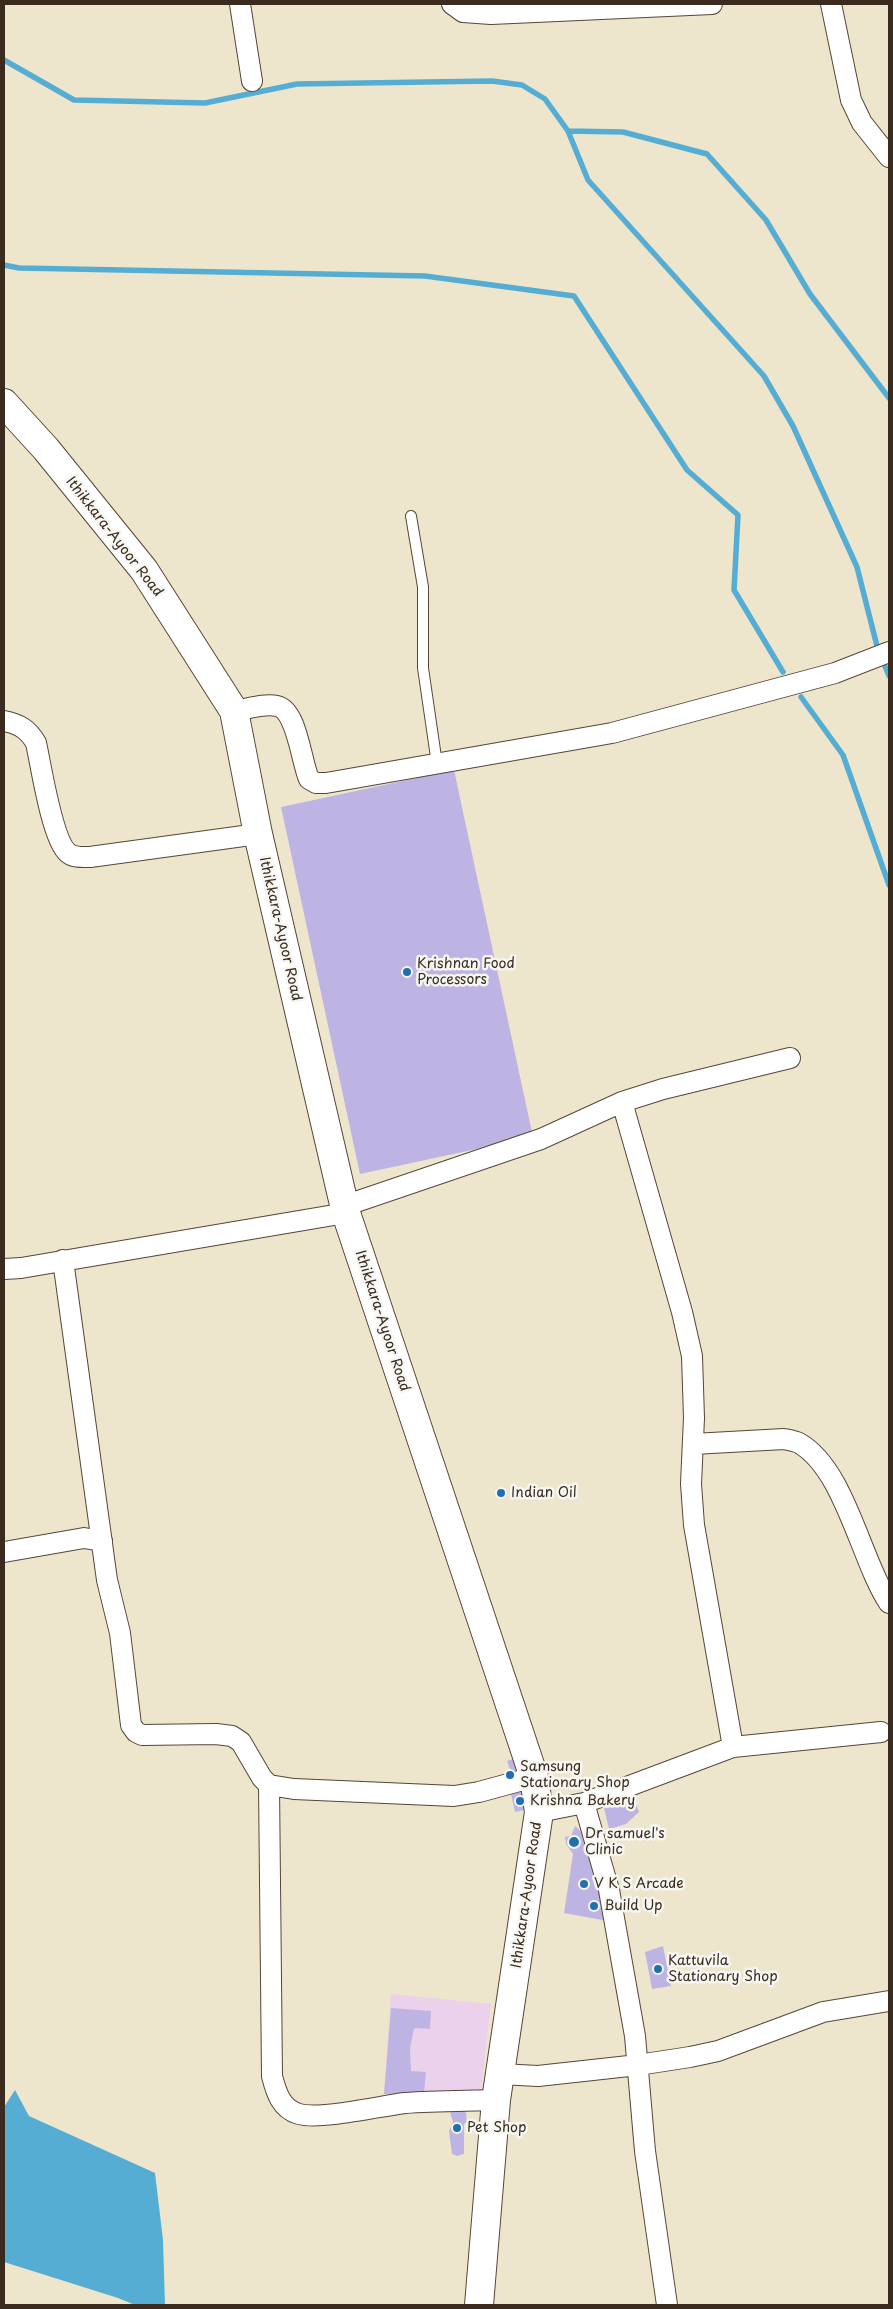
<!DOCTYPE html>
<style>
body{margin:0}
#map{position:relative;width:893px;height:2309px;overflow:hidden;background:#ede6cc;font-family:"Playpen Sans",sans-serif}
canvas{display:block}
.frame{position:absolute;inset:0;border:5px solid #3b2a1e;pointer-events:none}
</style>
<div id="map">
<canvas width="893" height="2309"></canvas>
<div class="frame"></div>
</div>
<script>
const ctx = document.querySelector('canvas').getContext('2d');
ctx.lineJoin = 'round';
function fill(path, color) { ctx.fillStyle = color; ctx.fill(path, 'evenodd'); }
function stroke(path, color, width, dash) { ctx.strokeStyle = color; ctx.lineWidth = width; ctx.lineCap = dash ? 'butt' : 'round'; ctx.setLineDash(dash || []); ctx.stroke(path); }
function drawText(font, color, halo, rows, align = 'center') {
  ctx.font = font + ' "Playpen Sans",sans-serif'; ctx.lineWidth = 5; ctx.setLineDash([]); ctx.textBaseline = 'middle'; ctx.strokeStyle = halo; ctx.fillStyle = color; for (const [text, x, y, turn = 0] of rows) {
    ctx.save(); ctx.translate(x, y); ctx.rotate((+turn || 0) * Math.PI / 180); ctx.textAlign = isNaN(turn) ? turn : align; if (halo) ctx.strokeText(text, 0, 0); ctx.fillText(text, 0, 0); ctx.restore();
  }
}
const built = new Path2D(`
 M391 1994 491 2004 481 2092 384 2094Z`);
const water = new Path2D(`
 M15 2090 29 2116 155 2173 163 2240 165 2305H135L118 2298 4 2262V2107Z`);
const stream = new Path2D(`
 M4 60 74 100 205 103 297 84 492 81 522 85 545 99 568 131 588 180 764 376 793 426 857 567 877 646 889 676
 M568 131 623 132 707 154 766 220 810 294 889 398
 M4 265 19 268 425 276 574 296 687 470 738 515 734 590 783 672
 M801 697 843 755 889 885`);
const building = new Path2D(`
 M454 770 533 1137 360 1174 281 807Z
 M513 1759 520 1778 484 1780 511 1772 507 1761Z
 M525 1791 530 1809 515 1812 511 1794Z
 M635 1801 639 1812 626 1824 609 1829 604 1808 619 1807Z
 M575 1826 590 1840 608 1921 564 1913 573 1854 566 1844 565 1837 571 1836Z
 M663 1946 671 1986 652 1989 645 1952Z
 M391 2008 431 2011 430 2029 414 2028 410 2048 411 2071 426 2072 424 2093 384 2094Z
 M448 2105 465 2106 467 2122 464 2124V2154L457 2156 452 2154 449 2131 453 2122Z`);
const lane = new Path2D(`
 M411 516 423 587V668L437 764`);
const street = new Path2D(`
 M240 4 252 81
 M452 4 463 12 491 14 712 4
 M831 4 851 100 862 123 889 157
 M234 711C247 709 265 703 277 706 297 710 301 761 309 779L316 783H326L612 733 835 673 889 652
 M4 721C19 724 28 729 36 743 41 765 52 840 68 853 74 858 83 857 90 857L258 834
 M622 1102 682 1312 692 1356 694 1418 691 1484 694 1525 733 1747
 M344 1206 541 1139 622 1102 663 1089 790 1058
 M63 1260 107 1580 120 1633 131 1725 136 1732 142 1735 216 1734 232 1736 241 1742 262 1778 269 1785 294 1789 454 1796 479 1792 534 1777
 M4 1269 21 1268 346 1213
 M693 1444 784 1439C789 1440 795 1441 799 1443 845 1469 861 1561 889 1603
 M4 1552 84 1538 102 1541
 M269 1785 272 2076C276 2092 281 2109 299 2114 321 2120 380 2106 405 2103 435 2101 466 2101 496 2100
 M584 1803 733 1747 881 1732
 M539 1812 584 1803 609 1890 635 2036 645 2151 667 2305
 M500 2074 538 2076 638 2065 690 2057 718 2051 823 2012 889 2001`);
const secondary = new Path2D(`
 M4 403 46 449 144 570 234 711 258 834 346 1213 534 1777 539 1812 496 2100 479 2305`);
const markers = [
 [407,972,5,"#1f6fb2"],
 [501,1493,5,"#1f6fb2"],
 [510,1775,5,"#1f6fb2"],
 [520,1801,5,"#1f6fb2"],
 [574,1842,6,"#1f6fb2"],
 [584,1884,5,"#1f6fb2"],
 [594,1906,5,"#1f6fb2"],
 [658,1969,5,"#1f6fb2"],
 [457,2128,5,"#1f6fb2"]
];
const streetNames = [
 ["Ithikkara-Ayoor Road",114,537,52],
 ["Ithikkara-Ayoor Road",280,929,77],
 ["Ithikkara-Ayoor Road",382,1321,72],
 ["Ithikkara-Ayoor Road",527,1895,-82]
];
const poiNames = [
 ["Krishnan Food",417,964],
 ["Processors",417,980],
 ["Indian Oil",511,1493],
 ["Samsung",520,1767],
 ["Stationary Shop",520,1783],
 ["Krishna Bakery",530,1801],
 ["Dr samuel's",585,1834],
 ["Clinic",585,1850],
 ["V K S Arcade",594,1884],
 ["Build Up",604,1906],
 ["Kattuvila",668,1961],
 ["Stationary Shop",668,1977],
 ["Pet Shop",467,2128]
];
fill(built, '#ebd1eb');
fill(water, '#56add3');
stroke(stream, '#56add3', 5.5);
fill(building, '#beb4e3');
stroke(lane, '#564638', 12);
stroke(street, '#564638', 22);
stroke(secondary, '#564638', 30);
stroke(lane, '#fff', 10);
stroke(street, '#fff', 20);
stroke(secondary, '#fff', 28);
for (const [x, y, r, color] of markers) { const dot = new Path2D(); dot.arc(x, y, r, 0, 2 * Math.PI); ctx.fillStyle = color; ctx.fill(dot); stroke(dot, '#f6f6f2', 2); }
drawText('14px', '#3b2a1e', '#f6f6f2', streetNames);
drawText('14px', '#3b2a1e', '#f6f6f2', poiNames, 'left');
</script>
